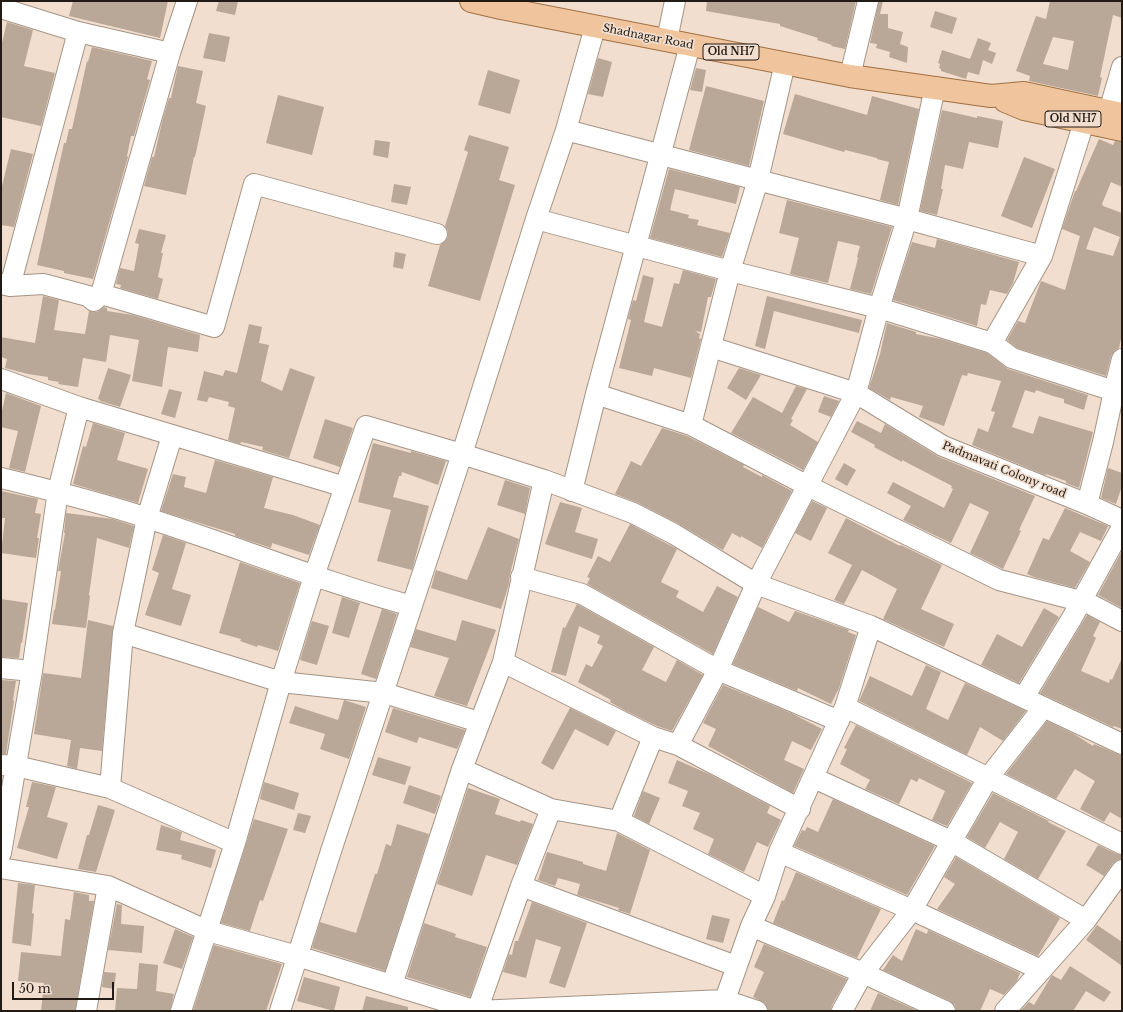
<!DOCTYPE html>
<style>
body{margin:0}
#map{position:relative;width:1123px;height:1012px;overflow:hidden;background:#f1dece;font-family:"Libre Baskerville",serif}
canvas{display:block}
.frame{position:absolute;inset:0;border:2px solid #221b15;pointer-events:none}
.scale{position:absolute;left:12px;top:982px;width:102px;height:18px;box-sizing:border-box;border:2px solid #221b15;border-top:0;padding-left:5px;font-size:12px;line-height:14px;white-space:nowrap;color:#221b15;-webkit-text-stroke:3px #f1dece;paint-order:stroke}
</style>
<div id="map">
<canvas width="1123" height="1012"></canvas>
<div class="frame"></div>
<div class="scale">50 m</div>
</div>
<script>
const ctx = document.querySelector('canvas').getContext('2d');
ctx.lineJoin = 'round';
function fill(path, color) { ctx.fillStyle = color; ctx.fill(path, 'evenodd'); }
function stroke(path, color, width, dash) { ctx.strokeStyle = color; ctx.lineWidth = width; ctx.lineCap = dash ? 'butt' : 'round'; ctx.setLineDash(dash || []); ctx.stroke(path); }
function drawText(font, color, halo, rows, align = 'center') {
  ctx.font = font + ' "Libre Baskerville",serif'; ctx.lineWidth = 3.5; ctx.setLineDash([]); ctx.textBaseline = 'middle'; ctx.strokeStyle = halo; ctx.fillStyle = color; for (const [text, x, y, turn = 0] of rows) {
    ctx.save(); ctx.translate(x, y); ctx.rotate((+turn || 0) * Math.PI / 180); ctx.textAlign = isNaN(turn) ? turn : align; if (halo) ctx.strokeText(text, 0, 0); ctx.fillText(text, 0, 0); ctx.restore();
  }
}
const building = new Path2D(`
 M73 1H168L160 38 69 16Z
 M219 1H238L235 15 216 11Z
 M707 1H856L845 49 831 46 832 45 817 40 818 38 780 26V24L706 11Z
 M879 1H883L880 14H888V28L903 32 900 44 908 47 907 63 889 57 890 52 876 48 877 44 870 43Z
 M1050 1H1122V18L1113 15 1100 77 1102 78 1098 96 1029 81 1030 76 1016 71 1036 16 1046 19ZM1053 37 1074 41 1068 70 1043 64Z
 M935 11 957 18 952 34 930 27Z
 M7 22 33 30 24 66 55 73 41 126 1 117V47Z
 M209 33 230 37 225 62 203 58Z
 M978 38 991 43 988 50 996 53 992 64 983 60 979 75 968 72 966 79 941 71V69L939 68 940 64 938 63 942 50 970 59Z
 M92 47 152 61 147 79 150 80 134 136H131L127 156 128 157 93 279 64 273V271L37 265 64 143H66L69 129H72L87 61 88 62Z
 M598 58 612 62 603 97 588 94Z
 M178 66 203 71 196 103 206 106 195 157H194L186 195 144 186 152 157H154L162 122 169 98H171Z
 M696 68 706 70 702 92 690 90Z
 M488 70 520 80 510 114 478 105Z
 M706 86 764 101 749 166 689 150Z
 M795 94 867 115 872 96 919 109 898 205 880 200 889 162 877 159V158L845 150 844 152 783 134Z
 M278 95 324 107 312 155 266 143Z
 M942 110 977 118V116L1003 121 998 148 969 142 963 169 945 165 941 189H943L937 215 920 211Z
 M469 135 509 147 499 180 515 185 480 301 428 286 440 245 445 242 448 237V231L445 226 468 152 464 150Z
 M1099 139 1113 145 1115 141 1122 142V187L1111 182 1102 204 1103 206 1122 213V334L1119 348 1114 351 1111 356 1106 376 1017 348 1007 340 1018 321 1025 323 1041 281 1065 290 1080 236 1062 229 1075 191H1076ZM1094 227 1120 237 1113 256 1086 249Z
 M375 140 390 142 388 158 373 155Z
 M11 149 33 154 14 227 1 225V190Z
 M1024 157 1055 169 1032 228 1001 216Z
 M669 169 740 187 736 204 675 189 670 210 689 215 688 218 699 220 697 225 730 233 722 257 650 238Z
 M394 184 411 187 407 205 391 202Z
 M787 200 892 227 871 294 850 289 858 258 857 257 860 246 838 241 828 283 790 274 799 238 779 233Z
 M139 229 166 235 161 253H163L158 277 163 279 158 299 120 288 121 285 116 284 120 268 134 271 139 244 135 243Z
 M937 239 1019 262 1013 283 1007 294 990 290 986 305 981 304 977 326 893 300 912 242 935 248Z
 M395 252 406 254 403 269 393 267Z
 M683 270 716 279 711 297H708L701 332 695 331 700 334 699 338 701 339 691 378 654 368 652 376 619 368 631 320 628 319 633 300 636 301 643 275 654 278 644 322 662 327 674 283 679 284Z
 M43 296 59 300 54 330 85 334 89 311 97 312 104 307 107 308V311L133 315 200 335 198 352 168 347 162 387 132 381 139 340 110 335 106 362 83 358 78 387 58 384 59 382 48 380V377L28 374 5 368 7 359 1 357V337L35 343Z
 M767 296 862 320 859 333 774 311 765 349 755 346Z
 M887 323 916 332V334L941 339 987 353 1008 369 1088 395 1084 410 1064 403V399L1053 396 1036 390 1035 393 1025 390 1012 427 1033 434 1039 416 1093 432 1079 488 1066 483V481L1046 474 1045 475 972 445 978 428 988 432 995 412 991 411 1001 381 968 373 967 376 962 375 944 426 919 417 923 406 891 397 890 400 869 388 880 354Z
 M249 324 262 327 259 343 269 345 261 381 282 391 290 368 315 377 289 458 262 450 263 447 241 442 240 444 228 440 235 408 228 406 229 402 209 397 207 402 197 400 204 371 223 376 225 370 237 373Z
 M108 368 131 375 120 407 100 401V400L98 399Z
 M739 368 761 375 746 400 727 388Z
 M796 386 807 389 791 419 793 420 790 425 818 442 803 470 731 433 753 397 782 413Z
 M169 389 182 392 175 418 161 414Z
 M6 393 41 406 25 472 9 468 18 431 1 427V415Z
 M824 396 839 401 831 417 818 412Z
 M325 419 353 428 340 467 313 458Z
 M857 421 881 433 885 424 939 457 1035 496 1019 530 1021 531 1003 569 970 553 989 512 970 503 951 543 903 520 911 506 887 493 893 482 944 508 953 489 951 488 952 486 902 460V462L874 447 875 445 851 432Z
 M93 423 125 433 117 460 148 469 138 503 73 484 83 446 86 447Z
 M662 428 687 436 744 465 743 467 762 477V475L792 491 762 548 741 536V538L732 533 723 550 679 524 638 503 615 494 631 461 641 466Z
 M373 443 411 453V451L446 461 438 485 402 472 401 476H399L393 497 429 506 412 570 377 561 391 510 358 502Z
 M215 460 273 477 264 508 293 515 320 525 309 555 272 543 271 548 235 536V534L161 511 173 474 186 477 184 487 206 493Z
 M844 463 856 470 847 486 835 479Z
 M1108 468 1122 473V486L1116 504 1101 498Z
 M505 480 530 488 525 514 497 505Z
 M1 491 38 499 35 513 41 514 37 538H39L36 558 1 553 5 518H1Z
 M812 501 827 508 811 541 795 533Z
 M560 502 582 508 575 532 598 539 592 559 545 544Z
 M1065 508 1108 526 1101 541 1080 532 1070 551 1090 562 1075 588 1034 577 1027 574 1043 538 1049 540Z
 M66 513 113 519 134 526 129 548 97 538 89 595 90 596 86 628 52 624 54 610H55L61 571H58L65 533H64Z
 M846 518 900 546 901 545 942 565 921 609 954 624 944 647 883 619 897 589 862 570 844 604 834 600 852 565 828 553Z
 M630 524 677 549 661 582 679 591 676 597 703 612 717 586 738 597 713 654 587 584 590 578 587 577 598 556 610 562Z
 M488 527 519 539 510 574 509 584 501 609 431 588 436 570 467 580Z
 M163 535 186 543 172 589 191 595 181 626 145 615 159 573 152 570Z
 M1122 551V608L1098 595Z
 M240 562 300 583 278 651 258 645 257 647 240 641 241 639 219 633Z
 M342 597 360 603 349 638 332 633Z
 M1 599 28 603 22 643H21L19 658 1 657Z
 M577 604 654 647 642 670 666 682 677 660 703 675 672 731 657 726 626 711 610 702 611 700 578 682 586 664 592 667 603 646 597 643 600 636 579 626 566 676 551 672 563 627 565 628Z
 M758 607 789 622 795 611 849 630 848 632 856 635 839 688 831 704 798 688 797 691 733 664Z
 M1044 608 1059 617 1019 683 981 665 997 634 1022 647Z
 M382 609 397 614 376 679 361 674Z
 M1087 615 1100 622 1093 636 1096 638 1081 671 1109 683 1110 679 1112 680 1122 658V729L1114 726 1113 727 1040 693Z
 M88 620 113 626 102 751 80 748 77 769 67 766 71 740 34 734 43 673 81 678Z
 M462 620 496 630 467 706 434 696 449 658 410 647 416 629 456 641Z
 M312 621 329 626 317 665 300 660Z
 M926 665 941 672 926 709 948 720 965 683 1026 711 1003 741 980 727 967 755 859 701 870 676 912 696Z
 M1 680 16 681 13 700 14 701 6 754H1Z
 M723 685 791 713 822 729 811 750 792 741 784 760 804 769 793 793 708 746 716 729 703 723Z
 M344 700 366 707 349 759 320 749 325 734 289 723 295 706 338 720Z
 M393 708 465 730 457 749 419 737 417 743 385 732Z
 M570 708 616 731 608 746 575 729 553 770 541 763Z
 M1047 721 1074 734 1093 746 1094 744 1122 756V819L1110 812 1104 822 1080 809 1095 781 1075 769 1056 799 1006 774Z
 M856 725 972 783 947 826 932 820 945 791 919 778 917 782 911 779 899 804 865 789 870 780 840 764 847 749 844 748Z
 M378 757 411 767 405 785 372 775Z
 M677 760 711 775 770 806 767 813 781 820 768 847 757 842 744 872 708 854 714 839 693 829 700 813 682 806 688 791 668 783Z
 M32 782 56 787 47 817 68 823 57 859 17 848 29 807H26Z
 M264 782 299 793 294 810 260 799Z
 M409 785 441 796 435 814 403 803Z
 M468 788 500 799 495 814 520 822 521 820 533 824 517 865 486 855 472 896 437 884Z
 M643 791 660 798 649 824 634 816Z
 M993 793 1049 821 1048 822 1066 831 1038 879 1004 859 1018 832 1000 822 985 848 967 837Z
 M833 799 935 846 907 895 794 846 802 830 805 831 807 827 818 832Z
 M98 805 115 810 96 872 78 869 87 835H89Z
 M298 813 311 816 305 833 293 830Z
 M254 819 288 829 263 901 260 900 250 931 221 923Z
 M397 824 429 834 385 971 312 948 320 922 356 933 375 874H377L386 844 391 846Z
 M161 825 182 832 180 840 216 850 211 868 181 859 182 855 156 850Z
 M617 833 650 850 630 914 618 910 619 908 577 895 580 884 558 878 555 886 538 880 547 852 583 862V864L606 871Z
 M1098 845 1117 854 1122 855V859L1117 860 1113 863 1104 876 1086 865Z
 M956 857 1060 918 1038 956 937 909 955 884 944 877Z
 M796 872 881 909 857 958 773 923 782 900 784 901Z
 M18 883 35 885 32 913 34 914 31 946 12 943Z
 M74 892 89 895V901H94L75 1011H41L44 983 18 981 21 952 61 956 65 919 70 920Z
 M532 902 587 923 565 988 549 983 561 947 536 939 526 978 503 972 509 954 512 955 515 941H518Z
 M117 904 122 905 121 924 144 926 142 953 108 950Z
 M712 915 730 919 723 943 706 939Z
 M424 923 456 934 455 937 487 947 470 997 407 977Z
 M1097 925 1122 942V966L1086 940Z
 M175 929 193 937 182 969 163 963Z
 M916 929 927 934 928 930 1020 973 1017 981 1004 995 990 989 980 1011H956L955 1005 950 1001 883 970 893 955 902 961Z
 M764 944 847 979 832 1005 831 1011H768L765 1003 753 997 764 972 754 967Z
 M214 945 282 964 266 1011H193Z
 M139 963 158 965 156 991 174 994 170 1011H115L117 988 137 989Z
 M1070 966 1111 992 1104 1002 1086 991 1073 1011H1020L1029 1002 1034 1005 1052 975 1061 980Z
 M104 972 116 973 114 989 102 987Z
 M304 977 340 987 334 1011 297 1001Z
 M878 993 918 1011H870Z
 M366 996 408 1007V1011H362Z`);
const minor = new Path2D(`
 M1 8 78 32 170 53
 M667 40 675 1
 M850 76 868 1
 M1109 111 1122 67
 M566 130 907 219 1042 256
 M536 219 730 271 879 308 992 343 1012 358 1114 391
 M1 284 10 286 43 284 88 296 94 301 101 294 170 53 187 1
 M10 286 78 32
 M101 294 214 327 254 184 437 234
 M992 343 1042 256 1084 122
 M711 347 856 393 943 446 1087 504 1122 520
 M1 379 79 407 345 487
 M596 394 691 425 808 486 999 580 1088 603 1122 621
 M691 425 730 271 758 180 785 63
 M172 436 147 518 123 633 281 682 384 693 479 722
 M1 478C50 490 99 502 147 518 236 546 322 582 412 606
 M572 491 596 394 690 45
 M1087 504 1103 442 1114 391 1122 359
 M521 577 582 594 718 670 839 721
 M503 662 653 737 678 745 800 809
 M1 668 32 671
 M1024 697 1072 618 1122 527
 M845 707 1122 844
 M678 745 718 670 756 584 856 393 879 308 907 219 935 87
 M1 765 16 766 110 788 235 843
 M462 769 551 809 619 821 765 896
 M814 778 951 841 1086 920
 M110 788 123 633
 M551 809 521 886 736 966
 M619 821 653 737
 M779 852 912 910 1041 970
 M1 853 32 671 58 491 79 407
 M1 868 108 886 208 931 297 956 477 1011 724 1000 757 1011
 M751 926 863 973 945 1011
 M392 985 462 769 503 662 544 480
 M86 1011 108 886
 M181 1011 235 843 281 682 314 576 366 426 462 454 544 480 633 513 674 534 756 584 871 626 1122 744
 M280 1011 331 851 462 454 536 219 566 130 595 27
 M477 1011 521 886
 M721 1011 751 926 765 896 779 852 845 707 871 626
 M842 1011 863 973 912 910 988 778 1043 708
 M1005 1011 1086 920 1122 870`);
const major = new Path2D(`
 M471 1 501 8 850 76 991 96 1024 93 1122 114
 M1005 101 1024 109 1122 130`);
const shields = [
 [731,52,56],
 [1073,119,56]
];
const shieldNames = [
 ["Old NH7",731,52],
 ["Old NH7",1073,119]
];
const streetNames = [
 ["Shadnagar Road",648,37,11],
 ["Padmavati Colony road",1004,470,22]
];
fill(building, '#b9a798');
stroke(minor, '#a59485', 22);
stroke(major, '#a17042', 24);
stroke(minor, '#fff', 20);
stroke(major, '#f0c49d', 22);
for (const [x, y, w] of shields) { const box = new Path2D(); box.roundRect(x - w / 2, y - 8, w, 16, 3); ctx.fillStyle = '#f1dece'; ctx.fill(box); stroke(box, '#221b15', 1); }
drawText('bold 10px', '#221b15', null, shieldNames);
drawText('11px', '#221b15', '#f1dece', streetNames);
</script>
